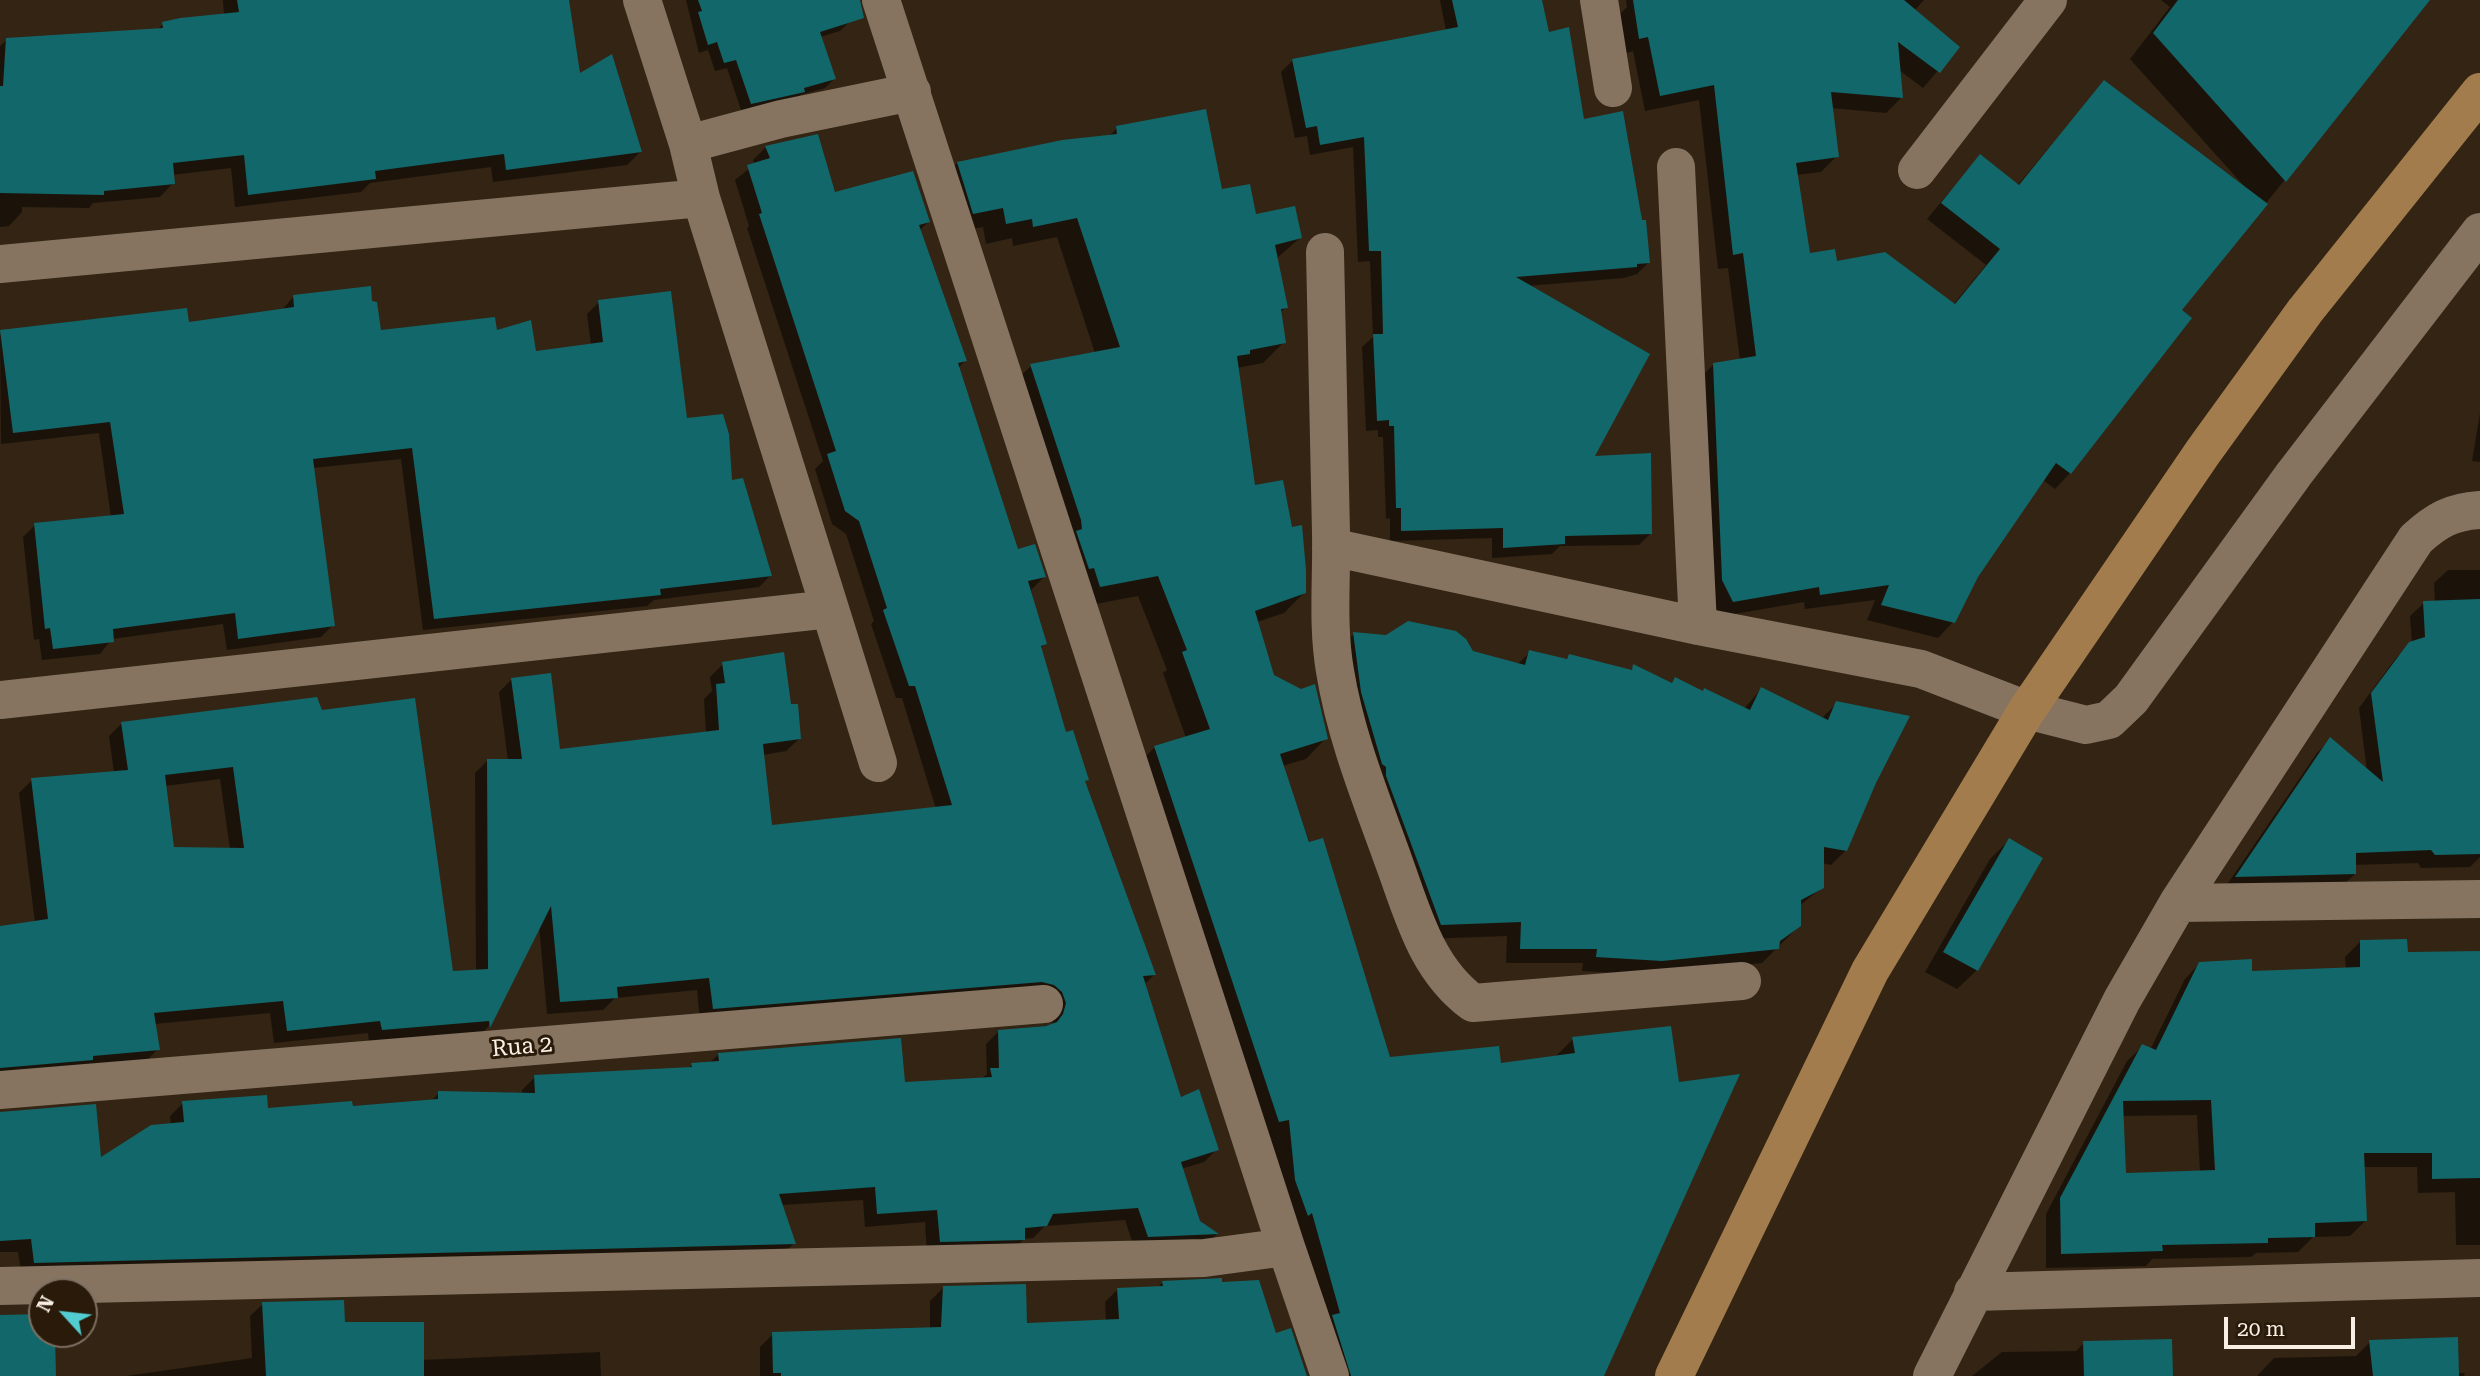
<!DOCTYPE html>
<style>
body{margin:0}
#map{position:relative;width:2480px;height:1376px;overflow:hidden;background:#332413;font-family:"Roboto Serif",serif}
canvas{display:block}
.north{position:absolute;left:28px;top:1278px;width:70px;height:70px;box-sizing:border-box;background:#291a0a;border:2px solid #7c6f61;border-radius:50%;rotate:297deg;font-size:19px;font-weight:700;line-height:28px;text-align:center;color:#f9efe4}
.north::after{content:'';display:block;margin:auto;width:24px;height:32px;background:#52ccd0;clip-path:polygon(50% 0,100% 100%,50% 72%,0 100%)}
.scale{position:absolute;left:2224px;top:1317px;width:131px;height:32px;box-sizing:border-box;border:4px solid #f9efe4;border-top:0;padding-left:9px;font-size:21px;line-height:24px;white-space:nowrap;color:#f9efe4;-webkit-text-stroke:5px #291a0a;paint-order:stroke}
</style>
<div id="map">
<canvas width="2480" height="1376"></canvas>
<div class="north">N</div>
<div class="scale">20 m</div>
</div>
<script>
const ctx = document.querySelector('canvas').getContext('2d');
ctx.lineJoin = 'round';
function fill(path, color) { ctx.fillStyle = color; ctx.fill(path, 'evenodd'); }
function stroke(path, color, width, dash) { ctx.strokeStyle = color; ctx.lineWidth = width; ctx.lineCap = dash ? 'butt' : 'round'; ctx.setLineDash(dash || []); ctx.stroke(path); }
function drawText(font, color, halo, rows, align = 'center') {
  ctx.font = font + ' "Roboto Serif",serif'; ctx.lineWidth = 6; ctx.setLineDash([]); ctx.textBaseline = 'middle'; ctx.strokeStyle = halo; ctx.fillStyle = color; for (const [text, x, y, turn = 0] of rows) {
    ctx.save(); ctx.translate(x, y); ctx.rotate((+turn || 0) * Math.PI / 180); ctx.textAlign = isNaN(turn) ? turn : align; if (halo) ctx.strokeText(text, 0, 0); ctx.fillText(text, 0, 0); ctx.restore();
  }
}
const shadow = new Path2D(`
 M223 0H567L579 76 640 152 627 165 493 182 491 167 370 183 361 192 235 207 231 168 172 175 173 183 160 197 93 203 89 208 22 207V212L9 226 0 227V46L7 40 156 31 163 24 224 15Z
 M686 0H842L849 22 840 31 820 37 834 79 825 88 800 95 794 100 742 113 727 68 715 71 708 50 699 53Z
 M1440 0H1541L1548 34 1583 121 1648 263 1637 274 1624 278 1527 286 1592 458 1650 534 1639 545 1560 546 1552 554 1492 558V538L1390 541V518L1386 519 1383 437H1378V430L1366 431 1362 347 1373 337 1370 261 1358 262 1353 147 1310 155 1307 136 1295 138 1281 72 1293 60 1446 31Z
 M1626 0H1924L1914 11 1958 47 1923 88 1899 70 1902 97 1886 113 1831 108 1837 156 1821 172 1796 175 1809 255 1953 305 1986 265 1927 219 1980 156 2017 186 2104 82 2244 186 2130 59 2170 7 2161 0H2428L2180 311 2070 473 2055 489 2043 480 1976 576 1953 622 1938 638 1867 620 1875 600 1805 609 1804 602 1717 617 1698 380 1714 364 1740 360 1728 268 1718 269 1699 100 1645 111 1633 51 1624 54 1618 16 1627 7Z
 M1117 128 1220 191 1255 216 1301 237 1276 259 1286 307 1280 313 1284 342 1263 363 1237 368 1254 487 1304 593 1284 613 1257 622 1273 676 1326 738 1306 759 1282 766 1389 1059 1500 1065 1554 1058 1573 1039 1670 1028 1602 1376H1326L1134 768 1154 748 1186 738 1163 673 1167 670 1138 596 1080 607 1010 386 1031 366 1095 353 1057 237 1013 246 1012 238 986 244 983 227 953 233 937 184 957 163 1062 141 1108 137Z
 M766 147 834 194 928 222 919 231 965 361 958 368 1017 551 1044 577 1031 590 1045 644 1040 649 1065 734 1087 780 1084 782 1154 975 1144 985 1180 1099 1217 1149 1204 1162 1181 1169 1198 1222 1217 1234 1205 1246 1135 1250 1125 1220 1045 1226 1033 1238 1024 1239 1010 1253 927 1255 925 1222 865 1227 863 1200 781 1205 794 1243 781 1256 22 1276 18 1252H0V1113L99 1160 171 1125 170 1116 183 1103 266 1110 351 1108 430 1102 439 1093 522 1094V1090L535 1077 688 1069 692 1065 709 1063 718 1055 904 1084 981 1079 987 1074 986 1044 999 1031 1052 1025 1054 1017 700 1022 697 990 615 998 603 1010 547 1014 539 926 488 1027 477 1038 369 1042 368 1033 274 1043 270 1013 154 1024 158 1049 145 1062 0 1079V929L35 923 19 793 32 780 114 773 109 736 122 723 316 699 452 973 476 972 475 773 488 760 508 761 499 692 512 679 558 751 706 733 704 699 712 691 710 677 723 664 790 706 800 738 786 751 763 755 770 827 936 809 902 698H896L871 624 874 621 846 534 832 524 815 469 823 461 747 228 749 226 735 180 755 164 753 160ZM220 779 230 849 172 848 165 786Z
 M294 296 371 303 380 332 496 333 534 353 591 345 587 314 599 302 730 482 770 576 759 587 654 600 647 606 423 630 401 459 313 468 333 625 321 637 227 650 223 624 112 639 100 654 42 660 39 639 34 640 23 537 35 525 111 517 99 433 1 444 0 335 4 331 188 324 282 310Z
 M2480 413V462L2472 461Z
 M2448 570H2480V857L2470 867 2421 868 2418 863 2354 865 2355 874 2341 887 2224 889 2317 753 2330 740 2367 771 2359 708 2396 658 2412 643 2410 616 2424 603H2435L2434 583Z
 M1354 634 1472 652 1517 665 1530 652 1565 660 1569 656 1630 671 1634 667 1670 684 1675 679 1701 692 1704 690 1744 709 1761 689 1821 719 1837 703 1874 782 1846 850 1831 865 1822 863 1823 887 1799 906 1800 925 1762 963 1646 975 1582 971 1583 963H1506L1507 936 1426 939 1339 648Z
 M2009 840 1977 970 1957 989 1925 972 1990 859Z
 M2360 942 2406 954 2480 952V1245H2456L2455 1192 2418 1193 2417 1167H2363L2365 1221 2350 1236 2313 1237 2298 1252 2256 1253 2251 1257 2152 1259 2146 1266 2046 1268V1214L2127 1061 2143 1046 2150 1050 2185 979 2200 963 2250 973 2346 969 2345 957ZM2197 1115 2200 1173 2124 1175 2122 1116Z
 M1162 1283 1220 1284 1274 1335 1307 1376H760V1347L773 1334 930 1329V1301L943 1288 1026 1325 1106 1321 1105 1302 1118 1289 1157 1288Z
 M263 1304 343 1324 422 1360 600 1352 601 1376H126L252 1358 250 1316Z
 M2370 1342 2457 1373H2465L2464 1376H2257L2274 1358 2356 1356Z
 M2084 1343 2171 1376H1972L2002 1352 2076 1351Z`);
const building = new Path2D(`
 M237 0H569L580 73 612 54 642 152 506 170 504 154 375 171 376 179 248 195 244 155 173 163 175 184 104 191V195L0 193V86H3L6 38 163 28 162 22 180 18 239 12Z
 M698 0H860L864 18 820 32 836 79 804 88 805 92 751 104 736 60 724 63 717 42 708 45 698 12 702 11Z
 M1452 0H1542L1549 32 1569 27 1584 119 1623 111 1642 220H1646L1650 263 1637 264V267L1516 277 1650 354 1595 456 1651 453 1652 534 1565 536V544L1503 548V528L1401 531V508H1396L1394 426H1389V420L1377 421 1373 334H1383L1381 251H1369L1364 137 1320 145 1317 126 1306 128 1292 59 1458 27Z
 M1633 0H1904L1960 47 1940 73 1898 42 1903 98 1831 92 1839 157 1796 163 1810 253 1835 249 1837 261 1885 252 1955 304 2000 249 1941 203 1980 154 2019 185 2104 80 2268 204 2182 310 2192 318 2071 474 2056 463 1978 577 1955 623 1881 605 1889 585 1820 595 1819 587 1733 602 1722 580 1713 363 1756 356 1743 253 1733 255 1714 85 1660 96 1648 37 1639 39Z
 M2178 0H2430L2286 182 2153 33Z
 M1206 109 1222 189 1250 184 1256 214 1295 206 1302 238 1275 245 1288 308 1281 309 1286 343 1250 350V354L1237 356 1255 485 1283 480 1292 527 1302 525 1306 570V593L1255 611 1274 675 1301 689 1315 684 1328 739 1280 754 1309 842 1323 838 1390 1057 1499 1046 1501 1063 1575 1053 1572 1037 1671 1026 1679 1082 1740 1074 1604 1376H1351L1332 1315 1340 1313 1312 1213 1308 1216 1295 1180 1289 1120 1279 1122 1154 746 1210 729 1182 652 1187 650 1158 576 1100 587 1094 568 1089 569 1076 531 1082 529 1081 520 1030 364 1120 347 1077 218 1033 227 1032 219 1006 224 1003 208 973 214 957 162 1062 140 1117 134 1116 126Z
 M818 134 835 192 913 171 930 222 919 225 967 361 958 363 1018 549 1035 544 1046 577 1028 581 1047 644 1041 646 1066 732 1073 730 1089 780 1085 781 1156 975 1143 976 1181 1097 1199 1089 1219 1150 1181 1162 1200 1221 1219 1234 1148 1237 1138 1208 1053 1214 1047 1226 1025 1228V1240L940 1242 937 1210 877 1214 875 1187 779 1194 796 1244 34 1263 31 1239 0 1241V1112L96 1104 101 1157 151 1125 184 1122 182 1101 267 1095 268 1108 352 1101 353 1106 438 1099V1091L535 1093 534 1075 692 1067 691 1063 719 1061 718 1053 901 1038 905 1082 992 1077 990 1068H999L998 1030 1046 1026 1057 1022 1063 1014 1066 1003 1062 992 1054 985 1042 982 713 1009 709 978 617 987 618 998 560 1002 551 906 490 1028 489 1021 382 1030 380 1021 287 1031 283 1001 154 1013 160 1050 93 1056V1060L0 1068V926L48 919 31 778 128 770 121 722 317 697 322 710 415 698 453 971 488 969 487 759H522L511 678 551 673 560 749 719 730 716 684 725 683 722 662 784 652 791 704H798L801 739 763 744 772 825 952 805 915 686H909L883 610 887 608 859 521 845 511 827 454 836 451 759 214 762 213 747 165 770 158 765 146ZM233 767 244 848 174 847 165 775Z
 M371 286 372 301 377 302 381 330 495 317 497 330 531 320 536 351 603 342 598 300 671 291 687 418 723 414 729 434 732 480 743 478 772 576 660 589 661 595 434 619 412 448 313 459 335 626 238 639 235 613 113 629 114 642 53 649 50 628 45 629 34 523 124 514 110 422 13 433 0 330 187 308 189 322 294 307 293 295Z
 M2480 599V854L2435 855 2431 850 2356 853V874L2235 877 2330 737 2383 782 2371 693 2409 642 2425 637 2423 601Z
 M1408 621 1456 631 1466 639 1473 651 1525 665 1529 650 1567 659 1569 654 1632 670 1633 664 1672 683 1675 677 1703 691 1704 688 1750 710 1761 687 1828 720 1836 701 1910 716 1876 783 1847 851 1824 847V888L1801 900V926L1780 941 1779 949 1662 961 1596 957 1597 949H1520L1521 922 1441 925 1386 776V767L1382 764 1361 692 1353 632 1386 635Z
 M2009 838 2043 858 1978 971 1943 952Z
 M2407 939 2408 952 2480 951V1178L2432 1179V1153H2364L2367 1221 2315 1223V1237L2268 1238V1243L2162 1245 2163 1251 2061 1254 2060 1198 2142 1044 2156 1050 2199 962 2252 959V971L2360 967V940ZM2211 1100 2215 1170 2126 1173 2123 1101Z
 M1222 1278V1282L1259 1280 1276 1333 1291 1328 1307 1376H781V1373H773L772 1332 941 1327 943 1286 1026 1284 1027 1323 1119 1319 1117 1288 1163 1286 1162 1281Z
 M344 1300 345 1322H424V1376H266L262 1302Z
 M42 1314V1334H55L56 1376H0V1315Z
 M2458 1337 2459 1376H2373L2369 1340Z
 M2172 1339 2173 1376H2084L2083 1341Z`);
const minor = new Path2D(`
 M881 0 1286 1247 1330 1376
 M1599 0 1613 88
 M688 144 781 119 912 92
 M1676 167 1698 626
 M1917 170 2048 0
 M1325 252C1327 346 1329 439 1331 533 1332 579 1327 625 1335 671 1346 739 1373 803 1396 868 1414 918 1428 970 1473 1003L1742 981
 M0 264 701 198
 M1331 547 1698 626 1921 669 2027 710 2086 725 2109 720 2131 699 2294 474 2480 232
 M830 609 878 763
 M0 700 830 609 701 198 688 144 642 0
 M2178 903 2480 899
 M0 1090 1044 1004
 M0 1286 1204 1258 1286 1247
 M1973 1292 2480 1278
 M1932 1376 2122 1000 2178 903 2416 539C2437 520 2451 512 2480 510`);
const major = new Path2D(`
 M1674 1376 1870 971 2027 710 2203 452 2305 311 2480 92`);
const streetNames = [
 ["Rua 2",522,1047,-5]
];
fill(shadow, '#0007');
fill(building, '#12676a');
stroke(minor, '#867461', 38);
stroke(major, '#a37c4e', 38);
drawText('23px', '#f9efe4', '#291a0a', streetNames);
</script>
